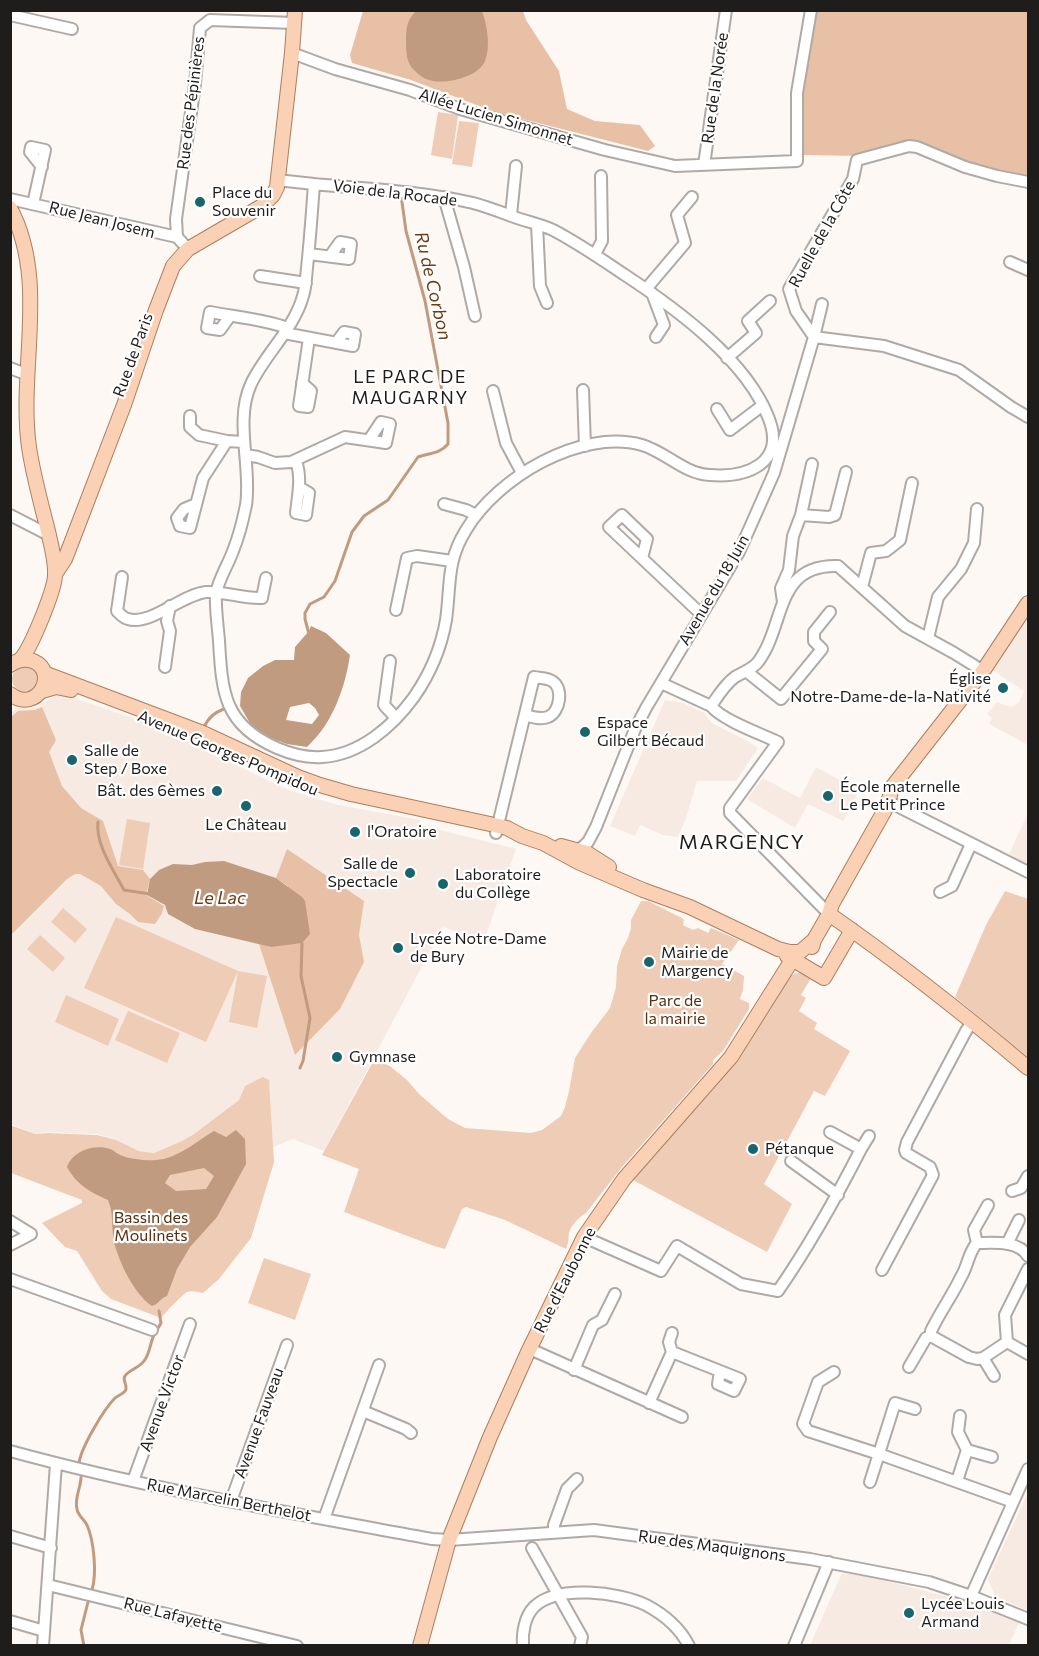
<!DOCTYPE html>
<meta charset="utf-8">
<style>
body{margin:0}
#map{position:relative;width:1039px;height:1656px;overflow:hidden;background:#fef8f5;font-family:Commissioner,sans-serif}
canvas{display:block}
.frame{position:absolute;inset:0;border:12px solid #1f1d1b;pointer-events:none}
</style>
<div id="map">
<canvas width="1039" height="1656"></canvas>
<div class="frame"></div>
</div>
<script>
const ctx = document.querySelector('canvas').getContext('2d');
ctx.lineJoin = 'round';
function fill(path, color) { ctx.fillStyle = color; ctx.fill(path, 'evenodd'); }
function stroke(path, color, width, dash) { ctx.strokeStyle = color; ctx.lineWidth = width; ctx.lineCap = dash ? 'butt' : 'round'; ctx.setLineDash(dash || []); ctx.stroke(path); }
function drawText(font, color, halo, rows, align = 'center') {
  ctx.font = font + ' Commissioner,sans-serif'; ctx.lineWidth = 4.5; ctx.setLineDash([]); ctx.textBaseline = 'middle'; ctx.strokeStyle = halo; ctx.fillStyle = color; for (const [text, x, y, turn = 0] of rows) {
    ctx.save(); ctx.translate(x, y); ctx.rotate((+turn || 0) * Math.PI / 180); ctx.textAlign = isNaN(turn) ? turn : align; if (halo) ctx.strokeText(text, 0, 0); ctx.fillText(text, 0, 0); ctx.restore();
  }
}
const built = new Path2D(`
 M1028 612V745L989 724 992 718 987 714 997 702 1007 706H1014L1019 702 1024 691 992 670Z
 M60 693 153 725 286 789 334 804 420 820V825L516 849 484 941 443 927 324 1151 293 1139 273 1147 269 1080 245 1086 239 1100 194 1134 182 1141 154 1153 139 1151 116 1140 97 1134 47 1132 35 1134 11 1124 10 714 17 708H34Z
 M665 700 683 703 705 713 712 723 751 743 758 748 736 781H697L686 818 678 837 663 835 640 825 635 836 610 826Z
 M816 767 858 790 855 800 843 821 808 804 795 828 747 799 763 778 800 798Z
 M1028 813V866L1009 854Z
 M1028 1492V1611L995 1596 988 1579Z
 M842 1573 872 1577 967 1602 1019 1623 1009 1645H810Z`);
const green = new Path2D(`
 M438 112 458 115 452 159 431 155Z
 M459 121 479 123 472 167 452 164Z
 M12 679a13 13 0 1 1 26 0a13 13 0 1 1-26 0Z
 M127 819 150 823 143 869 119 865Z
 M1005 891 1028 899V1058L955 997 986 925Z
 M641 901H648L682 918 684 920 683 925 693 930 698 928 708 933 711 928 739 940 722 964 744 976 743 990 740 999 749 1003V1009L723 1051 713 1060V1064L622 1167 586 1213C579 1217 571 1225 569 1233 568 1239 569 1242 566 1249L505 1220 466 1207 462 1209 445 1249 434 1246 344 1212 359 1169 322 1155 375 1058 391 1067 407 1080 419 1094 448 1119 465 1128 531 1133 542 1130 561 1116 565 1107 569 1091 575 1058 591 1033 610 1008 616 987 617 966 622 949 628 938 631 928V920Z
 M63 908 87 929 75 943 51 922Z
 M116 917 238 971 206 1042 84 988Z
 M40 935 65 958 53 972 27 949Z
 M238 971 267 976 257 1028 229 1022Z
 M796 973H801L811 978 801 995 806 998 799 1011 817 1023 814 1029 850 1051 825 1096 814 1091 764 1184 792 1204 767 1252 633 1180 735 1063 789 977Z
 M66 995 119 1019 108 1046 55 1022Z
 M128 1011 180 1033 167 1063 115 1040Z
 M263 1077 269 1080 274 1162 251 1238 219 1279 203 1293C198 1292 191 1290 187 1292 184 1293 164 1314 161 1318L111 1299 102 1291 77 1251 65 1247 42 1223 82 1203V1200L11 1173 10 1125 35 1134 47 1133 97 1135 116 1140 139 1151 154 1153 182 1141 194 1134 239 1100 245 1086Z
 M264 1258 311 1274 295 1320 248 1303Z`);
const forest = new Path2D(`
 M363 11H523L526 20 559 71 567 109 595 121 640 125 655 146 648 151 495 112 411 80 352 63 350 55Z
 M815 11H1028V179L967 164 911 140 858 156 804 155 800 94Z
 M42 707 56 740 49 752 62 786 81 808 103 821 118 866 143 870 150 879 146 895 164 906 162 913 155 924 138 922 130 914 116 904 101 886 80 874H75L67 879 11 935V717L18 711 35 710Z
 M287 849 364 901 359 935 364 962 340 1009 295 1055 259 944 271 947 288 886 276 878Z`);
const water = new Path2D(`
 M416 11H482C487 25 491 46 485 61 478 78 442 86 426 79 422 78 415 71 412 68 406 60 406 50 406 40 406 28 407 20 416 11Z
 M311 626 326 633 350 655C345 688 333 723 307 747L287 744 268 737 251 725 240 706 241 692 248 678 263 666 275 660H294L295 647 309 631ZM309 703 315 708 319 715 312 724 286 720 290 707Z
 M224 861 276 878 302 897 305 901 310 934 302 943 271 947 195 929 168 914 165 905 147 895 150 879 159 870 173 864 192 865 205 862Z
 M236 1130 245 1139 246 1164 217 1217 190 1247 177 1269 167 1296C160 1298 159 1304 152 1306 134 1294 119 1262 114 1242 111 1227 114 1214 108 1200 90 1192 77 1185 67 1167 73 1150 95 1144 110 1149 115 1151 118 1155 123 1156 130 1159 148 1161 156 1160 177 1159 197 1141 214 1131L226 1137ZM204 1168 214 1176 206 1189 176 1191 165 1183 170 1175Z`);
const stream = new Path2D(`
 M309 634 305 619V613L310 604 324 597 335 581 352 532 364 516 388 500 418 457C429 453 440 454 448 444V423L425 301 406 231 401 195
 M204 727C209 717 214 713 224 709
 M98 822C95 844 114 871 124 890L150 894
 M300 1068 303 1061 310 1018 301 976 302 943 300 940
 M79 1464C80 1449 104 1409 115 1398 118 1395 125 1394 126 1389 127 1384 122 1380 125 1376 129 1370 139 1368 144 1361 150 1354 150 1343 154 1335 156 1331 159 1327 161 1323L159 1311
 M81 1477C81 1488 74 1498 77 1509 78 1516 84 1519 87 1525 94 1541 97 1573 92 1590
 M84 1646 81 1630 88 1602`);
const minor = new Path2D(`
 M10 15 72 29
 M292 53 335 69 410 90 460 109 605 150 675 166 797 161V93L811 10
 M704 165 726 10
 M277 180 314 184
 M314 184C367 189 421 191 473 203 488 207 503 213 517 218 529 222 542 225 553 230 578 243 601 259 625 275 675 308 747 360 769 419 786 463 747 478 710 475 684 474 666 452 642 445 580 428 497 478 466 530 446 562 451 585 446 620 441 649 430 674 414 697 393 726 360 755 322 757 307 758 291 754 277 748 224 725 222 693 219 641 218 627 215 608 216 594 218 580 228 565 233 551 239 536 243 520 246 505 252 467 234 421 251 384 265 354 294 329 303 296 306 287 306 277 307 268 310 240 312 212 314 184Z
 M444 197 464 267 475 316
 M10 199 177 237 188 249
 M33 204 45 150 31 147 30 152 42 167
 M511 215 516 166
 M537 225 540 286 547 303
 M177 237 176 219 195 84 200 28 210 20 294 23
 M309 254 349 259 351 244 340 242 330 256
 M595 254 602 241 601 176
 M1010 262 1028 270
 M260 276 306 283
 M646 289 685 243 677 215 692 197
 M652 293 664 325 656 337
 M230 316 220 330 207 328 210 312C236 317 263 319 288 328
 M284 333 353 346 355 334 344 332 336 343
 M814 337 796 311 789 289 853 179 857 160 909 146 917 147 965 167 997 176 1028 182
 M814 337 884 346 959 370 1011 407 1028 417
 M727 358 756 333 748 321 770 301
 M10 368 28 375
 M302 383 311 391 308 407 299 406 309 338
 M583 390 585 446
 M493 391 506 443 522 473
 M717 409 730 430 763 405
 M190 416V427L199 435 227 441 244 442
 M246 455 258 457 275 463 291 462 345 437 386 443 390 424 381 422 369 440
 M296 461C302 478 298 494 296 513L306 515 309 493 299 487
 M196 504 184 509 177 518 180 526 190 528 203 478 227 441
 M444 504 466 510 476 515
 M10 515 49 535
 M801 515 812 464
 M642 558 647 539 622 515 609 527 701 614
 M122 577 117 611C120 614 123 618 128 619 150 626 181 595 206 592 224 591 243 599 262 598L266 578
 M862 587 871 553 886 551 900 540 912 483
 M783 602 781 588 789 570 793 536 801 515 829 517 835 515 846 472
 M396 610 407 558 417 556 452 561
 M928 638 938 597 961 569 974 543 977 509
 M390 661 384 705 396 718
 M165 667 170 631 167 621 170 606
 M746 671 781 699 822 649 814 641V632L830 612
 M661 683 711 706C722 720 761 734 778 742L730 808V813L829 914
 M711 706C718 696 725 684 735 677 743 672 753 669 758 662 786 625 774 564 838 566L905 626 954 653 983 671
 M889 802 1028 872
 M496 833 534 677C539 678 548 678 552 681 564 688 560 712 548 717 540 720 532 717 525 715
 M575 854 588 842 596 827 635 729 646 708 739 552 774 473 814 337 822 304
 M940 892 952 886 971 844
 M861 1149 869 1136
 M791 1161 838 1195
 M1012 1191 1021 1188 1028 1176
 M10 1221 31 1234 10 1245
 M584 1237 661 1271 677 1246 741 1284 778 1291C809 1246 836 1198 861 1149L830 1132
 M977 1243 974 1230 988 1205
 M1007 1244 1019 1220
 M882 1270 933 1175 930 1167 906 1153 905 1150 907 1142 966 1031 972 1022
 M10 1279 152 1330
 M672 1333 669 1342 672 1352
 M1007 1342 983 1358 977 1359 969 1357 931 1336V1331C940 1312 952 1296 961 1277 968 1266 968 1253 977 1243 994 1243 1018 1240 1028 1256
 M1007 1342 1005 1315 1028 1269
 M1007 1342 1028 1354
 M530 1349 682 1417
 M983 1358 994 1376
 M909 1367 926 1338 931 1336
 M574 1370 593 1325 602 1320 615 1294
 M834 1372 818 1382 803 1424 808 1431 879 1454 1013 1502
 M649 1403 672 1352 740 1379 734 1391 718 1384 720 1371
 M363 1411 406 1429 411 1433
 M960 1416 958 1432 967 1450 992 1457
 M10 1451C149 1489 291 1513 432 1539L449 1540 594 1530 810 1559 929 1582 971 1596 1028 1619
 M133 1481 190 1324
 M957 1481 967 1450
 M870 1482 895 1403 915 1409
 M231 1501 287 1345
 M324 1519 379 1365
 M554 1532V1525L567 1489 577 1479
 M10 1536 51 1548
 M532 1548 582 1637 580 1646
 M48 1585 297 1646
 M971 1596 1028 1469
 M10 1621 44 1631
 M43 1646 56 1464
 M523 1646C522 1632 525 1616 534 1607 557 1584 619 1592 646 1605 663 1614 680 1628 689 1646
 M794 1646 829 1562`);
const major = new Path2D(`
 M10 208C49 281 18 369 29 447 33 475 41 503 48 531 51 545 56 561 55 576 54 591 31 649 20 660
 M55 574 65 559 72 541 124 405 156 310 173 266 188 249 262 206 273 195 277 187 292 53 295 10
 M10 665C17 660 24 658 33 661 60 672 37 715 10 694
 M44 673 203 733 298 777 320 785 351 794 490 824 507 828 522 836 543 843 580 863 643 890 690 907 778 949 790 952H800L814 940
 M42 691 56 687 71 690
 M561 846 587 853 609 867
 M829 914 832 904 886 808C890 801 889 794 893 786L983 671 1028 603
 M812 947 814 940 829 914C898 962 964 1014 1028 1068
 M787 956 824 978 852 930
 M420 1646 449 1540 490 1437 528 1352 584 1237 624 1179 731 1057 792 960`);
const markers = [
 [200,202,6,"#18656d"],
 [1003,688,6,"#18656d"],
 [585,732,6,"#18656d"],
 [72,760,6,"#18656d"],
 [217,791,6,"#18656d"],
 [828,796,6,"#18656d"],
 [246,806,6,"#18656d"],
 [355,832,6,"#18656d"],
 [410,873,6,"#18656d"],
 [443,884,6,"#18656d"],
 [398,948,6,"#18656d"],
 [649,962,6,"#18656d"],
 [337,1057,6,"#18656d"],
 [753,1149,6,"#18656d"],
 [909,1613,6,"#18656d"]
];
const streetNames = [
 ["Rue de la Norée",715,88,-82],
 ["Rue des Pépinières",191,103,-83],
 ["Allée Lucien Simonnet",496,117,17],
 ["Voie de la Rocade",395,193,7],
 ["Rue Jean Josem",102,220,14],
 ["Ruelle de la Côte",822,234,-61],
 ["Rue de Paris",133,355,-70],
 ["Avenue du 18 Juin",714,590,-60],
 ["Avenue Georges Pompidou",228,753,23],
 ["Rue d'Eaubonne",565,1280,-63],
 ["Avenue Victor",162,1403,-70],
 ["Avenue Fauveau",259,1423,-70],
 ["Rue Marcelin Berthelot",229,1500,11],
 ["Rue des Maquignons",712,1546,8],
 ["Rue Lafayette",173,1615,14]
];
const poiNames = [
 ["Place du",212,193],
 ["Souvenir",212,211],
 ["Église",991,679,"right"],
 ["Notre-Dame-de-la-Nativité",991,697,"right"],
 ["Espace",597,723],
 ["Gilbert Bécaud",597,741],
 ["Salle de",84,751],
 ["Step / Boxe",84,769],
 ["École maternelle",840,787],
 ["Le Petit Prince",840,805],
 ["Bât. des 6èmes",205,791,"right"],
 ["Le Château",246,825,"center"],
 ["l'Oratoire",367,832],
 ["Salle de",398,864,"right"],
 ["Spectacle",398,882,"right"],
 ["Laboratoire",455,875],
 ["du Collège",455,893],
 ["Lycée Notre-Dame",410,939],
 ["de Bury",410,957],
 ["Mairie de",661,953],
 ["Margency",661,971],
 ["Gymnase",349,1057],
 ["Pétanque",765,1149],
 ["Lycée Louis",921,1604],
 ["Armand",921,1622]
];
const parkNames = [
 ["Parc de",675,1001],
 ["la mairie",675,1019],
 ["Bassin des",151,1218],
 ["Moulinets",151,1236]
];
const waterNames = [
 ["Ru de Corbon",433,286,77],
 ["Le Lac",220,898]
];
const neighbourhoodNames = [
 ["LE PARC DE",410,377],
 ["MAUGARNY",410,398]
];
const quarterNames = [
 ["MARGENCY",742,842]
];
fill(built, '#f7eae2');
fill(green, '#eeccb5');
fill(forest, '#e8c0a5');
fill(water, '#c19b80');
stroke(stream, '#c19b80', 3);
stroke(minor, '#afaaa7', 14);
stroke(major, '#ac7e5f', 16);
stroke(minor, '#fff', 10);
stroke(major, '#fbd1b5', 14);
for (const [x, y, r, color] of markers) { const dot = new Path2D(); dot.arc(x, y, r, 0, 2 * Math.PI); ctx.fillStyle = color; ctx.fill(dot); stroke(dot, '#fff', 2); }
drawText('16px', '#1f1d1b', '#fff', streetNames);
drawText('16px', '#1f1d1b', '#fff', poiNames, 'left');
drawText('16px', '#562f10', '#fff', parkNames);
drawText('italic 18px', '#6f3c12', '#fff', waterNames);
ctx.letterSpacing = '1.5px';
drawText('18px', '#1f1d1b', '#fff', neighbourhoodNames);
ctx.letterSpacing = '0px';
ctx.letterSpacing = '1.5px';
drawText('20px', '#1f1d1b', '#fff', quarterNames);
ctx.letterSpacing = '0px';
</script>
